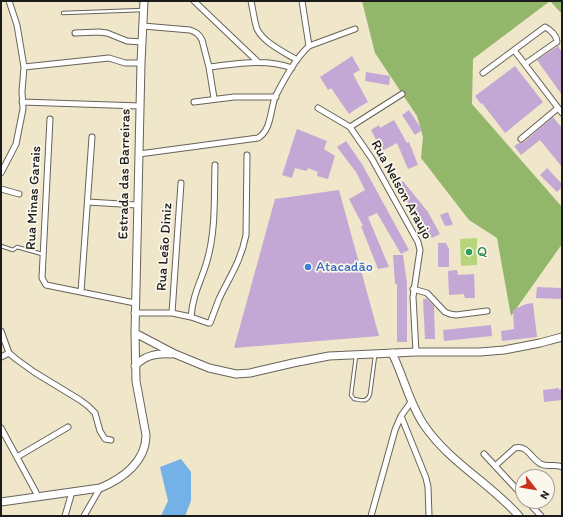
<!DOCTYPE html>
<meta charset="utf-8">
<style>
body{margin:0}
#map{position:relative;width:563px;height:517px;overflow:hidden;background:#f0e6ca;font-family:Itim,sans-serif}
canvas{display:block}
.frame{position:absolute;inset:0;border:2px solid #1c1c1c;pointer-events:none}
.north{position:absolute;left:515px;top:469px;width:40px;height:40px;box-sizing:border-box;background:#fbf7ec;border:1px solid #a29f99;border-radius:50%;rotate:121deg;font-size:11px;font-weight:700;line-height:16px;text-align:center;color:#1c1c1c}
.north::after{content:'';display:block;margin:auto;width:14px;height:18px;background:#c8321e;clip-path:polygon(50% 0,100% 100%,50% 72%,0 100%)}
</style>
<div id="map">
<canvas width="563" height="517"></canvas>
<div class="frame"></div>
<div class="north">N</div>
</div>
<script>
const ctx = document.querySelector('canvas').getContext('2d');
ctx.lineJoin = 'round';
function fill(path, color) { ctx.fillStyle = color; ctx.fill(path, 'evenodd'); }
function stroke(path, color, width, dash) { ctx.strokeStyle = color; ctx.lineWidth = width; ctx.lineCap = dash ? 'butt' : 'round'; ctx.setLineDash(dash || []); ctx.stroke(path); }
function drawText(font, color, halo, rows, align = 'center') {
  ctx.font = font + ' Itim,sans-serif'; ctx.lineWidth = 3.5; ctx.setLineDash([]); ctx.textBaseline = 'middle'; ctx.strokeStyle = halo; ctx.fillStyle = color; for (const [text, x, y, turn = 0] of rows) {
    ctx.save(); ctx.translate(x, y); ctx.rotate((+turn || 0) * Math.PI / 180); ctx.textAlign = isNaN(turn) ? turn : align; if (halo) ctx.strokeText(text, 0, 0); ctx.fillText(text, 0, 0); ctx.restore();
  }
}
const green = new Path2D(`
 M477 238V265L461 266 460 239Z`);
const forest = new Path2D(`
 M362 1H562V14L550 1 473 59 472 104 562 207V244L511 316 497 238 469 220 421 158 423 137 417 116 375 53Z`);
const water = new Path2D(`
 M181 459 191 472V501L185 516H161L168 501 160 467Z`);
const building = new Path2D(`
 M558 46 562 52V95L537 60Z
 M352 56 360 70 353 74 368 102 356 109 349 114 331 88 328 90 320 77Z
 M515 66 543 102 505 133 482 103 481 104 475 96Z
 M366 72 390 76 389 85 365 81Z
 M409 110 422 130 415 135 402 115Z
 M553 117 562 128V167L540 140 521 155 514 146 519 143 524 142Z
 M394 120 407 143 409 142 418 165 408 169 397 143 382 151 371 130 379 125 380 128Z
 M297 129 327 141 324 149 335 156 328 179 317 176 318 172 308 168 307 171 295 168 292 178 282 175Z
 M346 141 362 164 409 250 401 254 377 213 368 217 389 267 378 269 361 226H363L349 199 365 190 356 172 337 147Z
 M547 168 562 184V187L557 192 540 175Z
 M403 181 428 212 440 234 432 238 420 218 396 187Z
 M339 190 379 336 234 348 275 199Z
 M448 212 453 225 445 226 440 215Z
 M438 243H446L449 249V267H438Z
 M393 255H403L407 283V342H397V284H395Z
 M457 270 458 275 474 274 475 298H465L464 294 449 295 448 271Z
 M537 287 562 288 561 299 536 298Z
 M423 299H427L434 306 435 339H425Z
 M533 303 537 337 502 341 501 331 514 329 513 310 526 304Z
 M491 325 492 336 444 341 443 330Z
 M559 388V390L562 389V400L544 402 543 390Z`);
const lane = new Path2D(`
 M63 13 143 10
 M1 246 13 250 17 247 42 254
 M356 356 351 395 354 399C362 400 367 403 370 394L375 356`);
const street = new Path2D(`
 M194 1 258 62
 M251 1C253 10 254 20 257 29 264 43 284 52 297 60
 M302 1 309 46
 M143 26 190 30C196 32 199 34 202 40L209 67 214 98
 M75 33 99 32 107 33 127 41 142 42
 M514 50 545 27C550 29 557 36 557 42L555 43 525 64
 M24 67 109 58 125 63H141
 M209 67C236 64 265 58 292 68
 M483 73 514 50 562 113
 M22 102 140 106
 M194 102 234 97H276
 M318 108 350 127 372 159 418 242 420 250 413 297 416 352
 M50 119 42 278 46 285 135 303
 M350 127 402 94
 M521 139 558 108
 M139 154 258 138C272 130 270 108 276 95 285 78 295 59 309 46L355 29
 M1 173 16 144 23 109 22 91 24 67 17 25 9 1
 M1 189 19 194
 M88 202 137 205
 M413 289 427 293 445 312 450 314 456 315 487 311
 M81 292 92 137
 M134 313H172L191 317 208 323H210C213 315 216 307 219 299 230 276 241 261 246 235L247 155
 M172 313 181 183
 M191 317C193 293 201 282 207 261 216 230 214 197 215 165
 M1 331 9 353 16 359 34 372 80 400 88 406 95 413 100 431 105 439 111 440
 M1 357 9 353
 M401 416 426 478 428 487 429 516
 M1 428 38 496
 M484 454 523 496
 M17 457 68 427
 M495 466 515 448C528 445 531 459 541 464 548 468 555 463 562 467
 M527 501 541 516
 M65 516 72 492
 M84 516 100 488
 M371 516 395 430 401 416 411 402`);
const secondary = new Path2D(`
 M135 333 175 354 209 368 236 374 250 373 293 363 329 356 416 352H480L504 350 540 343 562 337
 M392 353C404 377 409 403 424 425 449 462 490 483 519 516
 M135 366C145 355 157 353 171 354
 M1 502 100 488C122 479 146 462 146 435L136 381 135 333 141 63 144 1`);
const markers = [
 [469,252,4,"#2e9e5b"],
 [308,267,4,"#3f7fe0"]
];
const streetNames = [
 ["Estrada das Barreiras",125,174,-89],
 ["Rua Nelson Araujo",401,190,61],
 ["Rua Minas Garais",34,198,-87],
 ["Rua Leão Diniz",165,247,-86]
];
const leisureNames = [
 ["Q",477,252]
];
const shopNames = [
 ["Atacadão",316,267]
];
fill(green, '#b8d47a');
fill(forest, '#92b66a');
fill(water, '#73b1e6');
fill(building, '#c3a8d6');
stroke(lane, '#666359', 4.5);
stroke(street, '#666359', 7);
stroke(secondary, '#666359', 9);
stroke(lane, '#fff', 2.5);
stroke(street, '#fff', 5);
stroke(secondary, '#fff', 7);
for (const [x, y, r, color] of markers) { const dot = new Path2D(); dot.arc(x, y, r, 0, 2 * Math.PI); ctx.fillStyle = color; ctx.fill(dot); stroke(dot, '#fbf7ec', 1.5); }
drawText('14px', '#1c1c1c', '#fbf7ec', streetNames);
drawText('14px', '#27864d', '#fbf7ec', leisureNames, 'left');
drawText('14px', '#366cbe', '#fbf7ec', shopNames, 'left');
</script>
